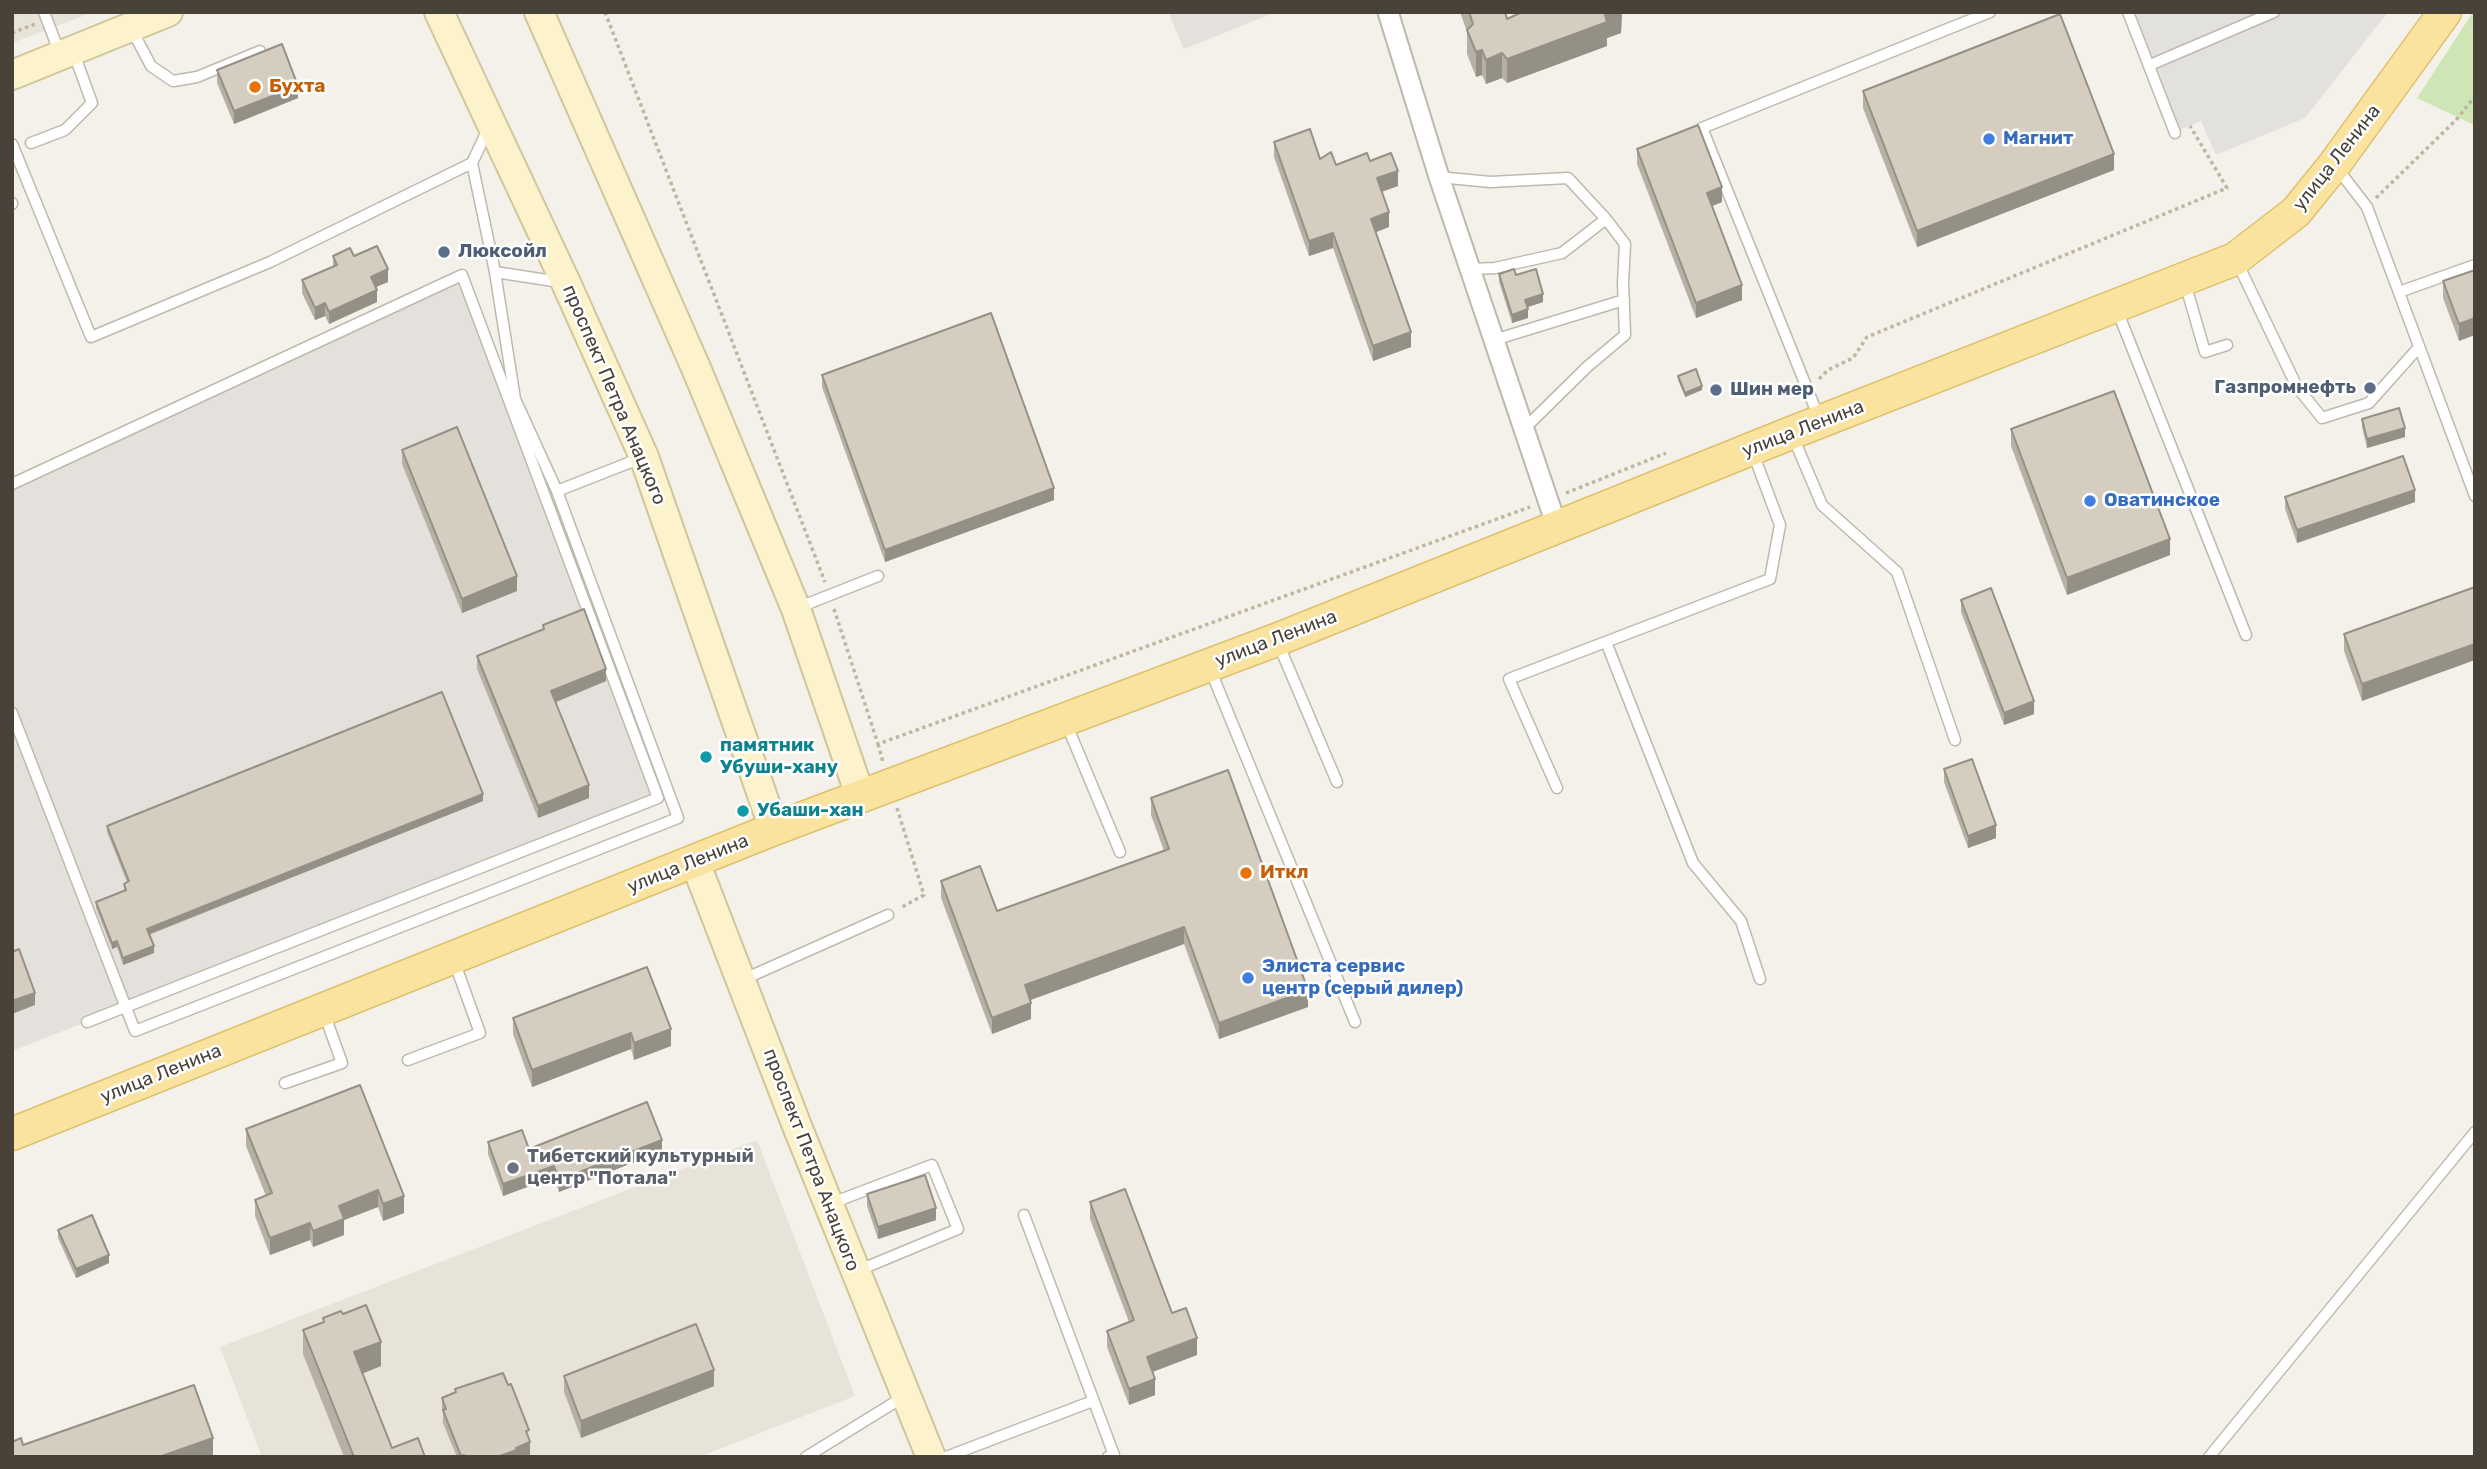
<!DOCTYPE html>
<meta charset="utf-8">
<style>
body{margin:0}
#map{position:relative;width:2487px;height:1469px;overflow:hidden;background:#f4f1ea;font-family:Rubik,sans-serif}
canvas{display:block}
.frame{position:absolute;inset:0;border:14px solid #484238;pointer-events:none}
</style>
<div id="map">
<canvas width="2487" height="1469"></canvas>
<div class="frame"></div>
</div>
<script>
const ctx = document.querySelector('canvas').getContext('2d');
ctx.lineJoin = 'round';
function fill(path, color) { ctx.fillStyle = color; ctx.fill(path, 'evenodd'); }
function stroke(path, color, width, dash) { ctx.strokeStyle = color; ctx.lineWidth = width; ctx.lineCap = dash ? 'butt' : 'round'; ctx.setLineDash(dash || []); ctx.stroke(path); }
function drawText(font, color, halo, rows, align = 'center') {
  ctx.font = font + ' Rubik,sans-serif'; ctx.lineWidth = 5; ctx.setLineDash([]); ctx.textBaseline = 'middle'; ctx.strokeStyle = halo; ctx.fillStyle = color; for (const [text, x, y, turn = 0] of rows) {
    ctx.save(); ctx.translate(x, y); ctx.rotate((+turn || 0) * Math.PI / 180); ctx.textAlign = isNaN(turn) ? turn : align; if (halo) ctx.strokeText(text, 0, 0); ctx.fillText(text, 0, 0); ctx.restore();
  }
}
const residential = new Path2D(`
 M12 12H94L12 43Z
 M757 1140 855 1396 699 1457H262L220 1347Z`);
const industrial = new Path2D(`
 M1168 12H1276L1184 49Z
 M462 275 658 798 12 1051V484Z`);
const green = new Path2D(`
 M2473 12H2475V123L2472 124 2417 98Z`);
const parking = new Path2D(`
 M2131 12H2388L2305 118 2216 155 2201 121 2180 130Z`);
const path = new Path2D(`
 M605 12 825 582
 M12 33 35 24
 M2376 198 2456 120 2475 96
 M1819 379 1828 370 1853 358 1867 337 2227 188 2190 126
 M1566 493 1666 453
 M834 609 878 744 1530 507
 M878 744 883 762
 M897 808 924 895 900 908`);
const lane = new Path2D(`
 M44 12 60 54
 M2128 12 2175 133
 M131 28 151 66 173 81 197 77 260 51
 M2150 65 2274 12
 M31 143 65 130 92 103 73 51
 M12 144 91 337 270 262 472 163
 M2337 168 2367 207 2475 496
 M1439 177 1490 182 1568 178 1606 219 1625 244 1623 283 1625 335 1587 367 1524 429
 M12 203V204
 M2237 262 2297 387 2322 418 2369 403 2419 347
 M1470 269 1495 268 1562 253 1606 219
 M495 272 560 282
 M2185 283 2205 352 2227 345
 M2399 292 2475 265
 M2117 310 2246 635
 M1494 340 1624 300
 M1819 418 1702 128 1990 12
 M1793 437 1822 505 1897 572 1955 740
 M12 484 462 275 658 798 87 1022
 M557 491 641 458
 M797 608 878 576
 M1606 642 1693 863 1741 921 1760 979
 M1278 643 1337 782
 M1210 669 1355 1022
 M12 713 135 1031 678 818 557 491 515 399 495 272 472 163 488 129
 M1066 723 1120 852
 M1557 788 1509 679 1770 579 1780 525 1753 453
 M742 980 888 915
 M408 1060 480 1033 454 961
 M285 1083 342 1063 324 1013
 M832 1203 932 1165 958 1229 857 1271
 M1024 1215 1114 1455 1108 1457
 M806 1457 905 1396
 M946 1457 1093 1401
 M2209 1457 2475 1132`);
const street = new Path2D(`
 M1388 12 1439 177 1557 527`);
const secondary = new Path2D(`
 M439 12 566 283 644 457 774 829
 M539 12 696 368 796 609 860 795
 M12 75 168 12
 M695 862 797 1126 931 1457`);
const primary = new Path2D(`
 M12 1134 774 829 1276 640 1791 433 2235 259 2296 212 2334 165 2445 12`);
const wall = new Path2D(`
 M1460 12H1505L1507 19 1622 12 1621 33 1607 38V46L1507 83 1502 78 1486 84 1482 75 1476 77 1467 54V32Z
 M217 70 298 98 234 124 217 83Z
 M1863 91 2114 170 1917 247 1863 108Z
 M1274 142 1336 165 1370 161 1398 186 1382 192 1389 227 1376 232 1411 347 1373 361 1333 248 1309 256 1274 157Z
 M1637 149 1722 202 1712 206 1742 300 1696 318 1637 164Z
 M333 256H354L388 282 376 287 377 302 329 324 325 316 315 320 302 293V280L333 267Z
 M2475 270 2459 341 2443 298V281Z
 M1499 274 1516 275 1543 302 1527 307 1528 318 1512 323 1499 282Z
 M822 375 1054 500 885 562 822 387Z
 M1678 376 1702 390 1685 397 1678 380Z
 M2362 419 2405 437 2367 448 2362 427Z
 M2011 429 2170 555 2067 595 2011 446Z
 M402 450 517 591 462 613 402 464Z
 M2285 497 2415 502 2297 543 2285 509Z
 M2475 587 2362 701 2344 651V634Z
 M1961 600 2034 714 2004 725 1961 612Z
 M543 625 606 681 556 702 589 798 538 818 477 669V656L543 629Z
 M1944 769 1996 838 1968 848 1944 782Z
 M1151 798 1308 1007 1219 1039 1184 944 1030 1000 1031 1019 992 1034 941 898V881L997 911 1164 851 1151 815Z
 M483 801 149 935 154 953 123 965 117 947 112 949 96 908V902L124 891V884L127 882 107 832V826Z
 M647 967 671 1046 634 1060 631 1049 532 1087 513 1034V1018Z
 M360 1085 404 1213 383 1221 378 1207 344 1220V1235L313 1247 310 1240 270 1255 255 1216V1200L266 1196 246 1146V1129Z
 M488 1142 529 1149 662 1151 559 1192 554 1177 503 1196 488 1154Z
 M867 1194 936 1220 878 1239 867 1206Z
 M1090 1202 1172 1313 1197 1355 1152 1372 1155 1395 1129 1405 1107 1347V1331L1129 1322 1090 1219Z
 M58 1230 109 1263 76 1278 58 1238Z
 M343 1314 381 1366 363 1373 392 1448 425 1457H344L303 1354V1330L323 1322V1318Z
 M564 1376 714 1386 581 1438 564 1392Z
 M455 1389 529 1438 530 1455 525 1457H457L443 1423V1414L442 1410V1398L455 1392Z`);
const shadedWall = new Path2D(`
 M1611 12H1622L1621 33 1607 38V46L1507 83V59Z
 M1482 50V75L1476 77V52Z
 M1502 53V78L1486 84V60Z
 M298 86V98L234 124V111Z
 M2114 154V170L1917 247V231Z
 M1398 171V186L1377 193V178Z
 M1722 187V202L1707 208V193Z
 M1389 212V227L1371 234V219Z
 M1333 233V248L1309 256V241Z
 M388 269V282L371 289V277Z
 M1742 285V300L1696 318V303Z
 M377 290V302L329 324V312Z
 M1543 294V302L1525 308V300Z
 M325 303V316L315 320V308Z
 M1528 309V318L1512 323V315Z
 M2475 318V335L2459 341V324Z
 M1411 332V347L1373 361V346Z
 M1702 386V390L1685 397V393Z
 M2405 428V437L2367 448V439Z
 M1054 488V500L885 562V550Z
 M2415 490V502L2297 543V530Z
 M2170 539V555L2067 595V578Z
 M517 576V591L462 613V599Z
 M2475 644V660L2362 701V684Z
 M606 669V681L551 704V691Z
 M2034 701V714L2004 725V713Z
 M589 785V798L538 818V806Z
 M483 794V801L147 935V929Z
 M1996 825V838L1968 848V836Z
 M1184 927V944L1025 1002V985Z
 M117 941V947L112 949V943Z
 M154 946V953L123 965V958Z
 M1308 990V1007L1219 1039V1023Z
 M35 993V1005L12 1014V1001Z
 M1031 1003V1019L992 1034V1018Z
 M671 1029V1046L634 1060V1043Z
 M631 1033V1049L532 1087V1070Z
 M662 1140V1151L559 1192V1180Z
 M554 1166V1177L503 1196V1184Z
 M378 1190V1207L344 1220V1235L313 1247V1231L339 1206Z
 M404 1196V1213L383 1221V1204Z
 M936 1208V1220L878 1239V1227Z
 M310 1223V1240L270 1255V1238Z
 M109 1255V1263L76 1278V1269Z
 M1197 1338V1355L1147 1374V1357Z
 M381 1342V1366L354 1377V1352Z
 M714 1370V1386L581 1438V1421Z
 M1155 1379V1395L1129 1405V1389Z
 M213 1438V1455L207 1457H159Z
 M530 1442V1455L525 1457H497L516 1448Z`);
const building = new Path2D(`
 M1469 12H1505L1507 19 1522 12H1611L1605 15 1607 22 1507 59 1502 53 1486 60 1482 50 1476 52 1467 30 1473 24Z
 M2060 14 2114 154 1917 231 1863 91Z
 M282 44 298 86 234 111 217 70Z
 M1698 125 1722 187 1707 193 1742 285 1696 303 1637 149Z
 M1310 129 1320 159 1331 152 1336 165 1367 153 1370 161 1391 153 1398 171 1377 178 1389 212 1371 219 1411 332 1373 346 1333 233 1309 241 1274 142Z
 M377 246 388 269 371 277 377 290 329 312 325 303 315 308 302 280 337 265 333 256 350 248 354 256Z
 M1514 269 1516 275 1536 269 1543 294 1525 300 1528 309 1512 315 1499 274Z
 M2475 270V318L2459 324 2443 281Z
 M991 313 1054 488 885 550 822 375Z
 M1696 369 1702 386 1685 393 1678 376Z
 M2114 391 2170 539 2067 578 2011 429Z
 M2399 408 2405 428 2367 439 2362 419Z
 M457 427 517 576 462 599 402 450Z
 M2403 456 2415 490 2297 530 2285 497Z
 M2475 587V644L2362 684 2344 634Z
 M1991 588 2034 701 2004 713 1961 600Z
 M584 609 606 669 551 691 589 785 538 806 477 656 544 629 543 625Z
 M442 692 483 794 147 929 154 946 123 958 117 941 112 943 96 902 126 890 124 884 129 881 107 826Z
 M1972 759 1996 825 1968 836 1944 769Z
 M1228 770 1308 990 1219 1023 1184 927 1025 985 1031 1003 992 1018 941 881 980 866 997 911 1169 849 1151 798Z
 M19 949 35 993 12 1001V952Z
 M647 967 671 1029 634 1043 631 1033 532 1070 513 1018Z
 M360 1085 404 1196 383 1204 378 1190 339 1206 344 1219 313 1231 310 1223 270 1238 255 1200 272 1193 246 1129Z
 M647 1102 662 1140 559 1180 554 1166 503 1184 488 1142 522 1130 529 1149Z
 M925 1175 936 1208 878 1227 867 1194Z
 M1125 1189 1172 1313 1186 1308 1197 1338 1147 1357 1155 1379 1129 1389 1107 1331 1134 1320 1090 1202Z
 M92 1215 109 1255 76 1269 58 1230Z
 M366 1305 381 1342 354 1352 392 1448 418 1438 425 1457H354L303 1330 324 1322 323 1318 341 1311 343 1314Z
 M696 1324 714 1370 581 1421 564 1376Z
 M503 1373 508 1385 511 1384 529 1430 526 1431 530 1442 516 1448 517 1450 497 1457H465L464 1455 461 1456 443 1410 446 1409 442 1398 456 1392 455 1389Z
 M194 1385 213 1438 159 1457H12V1442L21 1438 23 1445Z`);
const markers = [
 [255,87,7,"#e8710a"],
 [1989,139,7,"#3f7fe0"],
 [444,252,7,"#5c6f8a"],
 [2370,388,7,"#5c6f8a"],
 [1716,390,7,"#5c6f8a"],
 [2090,501,7,"#3f7fe0"],
 [706,757,7,"#0f9aa8"],
 [743,811,7,"#0f9aa8"],
 [1246,873,7,"#e8710a"],
 [1248,978,7,"#3f7fe0"],
 [513,1168,7,"#6b7280"]
];
const foodNames = [
 ["Бухта",269,87],
 ["Иткл",1260,873]
];
const shopNames = [
 ["Магнит",2003,139],
 ["Оватинское",2104,501],
 ["Элиста сервис",1262,967],
 ["центр (серый дилер)",1262,989]
];
const streetNames = [
 ["улица Ленина",2337,158,-52],
 ["проспект Петра Анацкого",614,395,67],
 ["улица Ленина",1803,429,-21],
 ["улица Ленина",1276,639,-21],
 ["улица Ленина",688,864,-22],
 ["улица Ленина",161,1074,-22],
 ["проспект Петра Анацкого",811,1160,69]
];
const serviceNames = [
 ["Люксойл",458,252],
 ["Газпромнефть",2356,388,"right"],
 ["Шин мер",1730,390]
];
const cultureNames = [
 ["памятник",720,746],
 ["Убуши-хану",720,768],
 ["Убаши-хан",757,811]
];
const worshipNames = [
 ["Тибетский культурный",527,1157],
 ["центр \"Потала\"",527,1179]
];
fill(residential, '#e8e3d8');
fill(industrial, '#e4e0db');
fill(green, '#cee6b5');
fill(parking, '#e3e1de');
stroke(lane, '#bfb9ad', 13);
stroke(street, '#bfb9ad', 23);
stroke(secondary, '#d1c69b', 32);
stroke(primary, '#dec16e', 35);
stroke(path, '#c0b69f', 3.5, [3.5, 3.5]);
stroke(lane, '#fff', 10);
stroke(street, '#fff', 19);
stroke(secondary, '#fcf2cc', 28);
stroke(primary, '#f9e39e', 32);
fill(wall, '#b7b1a5');
fill(shadedWall, '#959086');
fill(building, '#d5cec0');
stroke(building, '#959086', 2);
for (const [x, y, r, color] of markers) { const dot = new Path2D(); dot.arc(x, y, r, 0, 2 * Math.PI); ctx.fillStyle = color; ctx.fill(dot); stroke(dot, '#fff', 2.5); }
drawText('bold 19px', '#c56008', '#fff', foodNames, 'left');
drawText('bold 19px', '#366cbe', '#fff', shopNames, 'left');
drawText('19px', '#484238', '#fff', streetNames);
drawText('bold 19px', '#4e5e75', '#fff', serviceNames, 'left');
drawText('bold 19px', '#0d838f', '#fff', cultureNames, 'left');
drawText('bold 19px', '#5b616d', '#fff', worshipNames, 'left');
</script>
